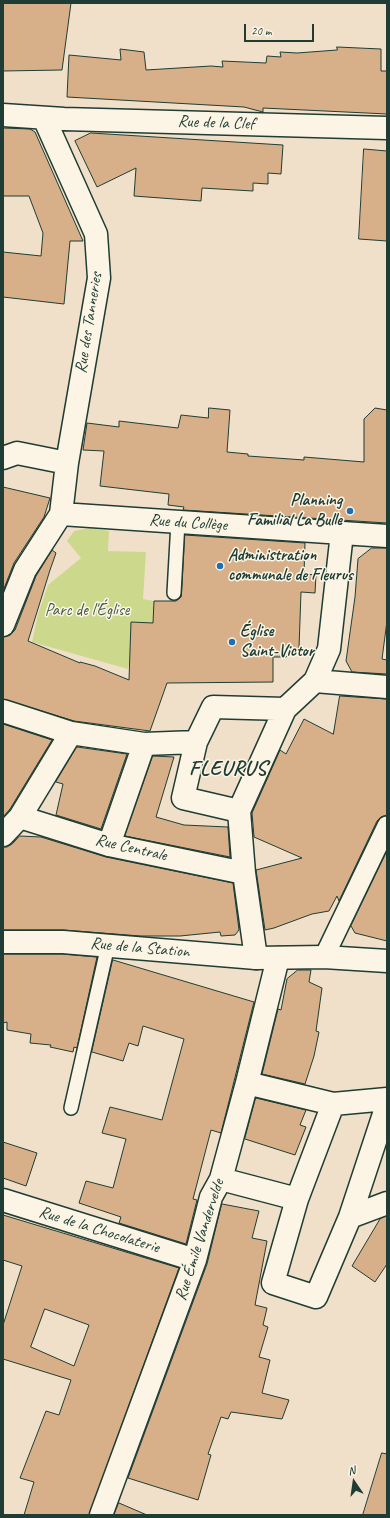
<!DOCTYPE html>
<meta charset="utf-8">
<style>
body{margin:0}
#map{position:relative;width:390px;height:1518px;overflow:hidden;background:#f1e0c9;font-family:Caveat,sans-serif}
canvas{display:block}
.frame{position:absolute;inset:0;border:4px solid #1f3d34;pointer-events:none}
.north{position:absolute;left:334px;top:1462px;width:40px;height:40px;-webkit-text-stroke:3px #fcf5e5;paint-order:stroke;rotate:347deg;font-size:11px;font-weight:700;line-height:16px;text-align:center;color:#1f3d34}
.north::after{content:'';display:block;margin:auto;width:14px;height:18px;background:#1f3d34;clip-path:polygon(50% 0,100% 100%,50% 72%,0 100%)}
.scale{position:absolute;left:244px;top:24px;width:70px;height:18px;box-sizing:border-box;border:2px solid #1f3d34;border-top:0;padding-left:5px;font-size:12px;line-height:14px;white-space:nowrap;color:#1f3d34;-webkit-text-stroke:3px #fcf5e5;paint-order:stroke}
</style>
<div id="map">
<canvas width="390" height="1518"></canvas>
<div class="frame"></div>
<div class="north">N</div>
<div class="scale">20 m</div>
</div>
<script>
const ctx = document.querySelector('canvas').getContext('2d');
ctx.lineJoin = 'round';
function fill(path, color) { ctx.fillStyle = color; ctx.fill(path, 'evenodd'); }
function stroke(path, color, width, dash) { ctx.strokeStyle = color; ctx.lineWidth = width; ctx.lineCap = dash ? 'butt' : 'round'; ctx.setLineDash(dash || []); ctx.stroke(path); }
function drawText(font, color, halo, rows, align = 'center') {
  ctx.font = font + ' Caveat,sans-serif'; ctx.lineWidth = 3; ctx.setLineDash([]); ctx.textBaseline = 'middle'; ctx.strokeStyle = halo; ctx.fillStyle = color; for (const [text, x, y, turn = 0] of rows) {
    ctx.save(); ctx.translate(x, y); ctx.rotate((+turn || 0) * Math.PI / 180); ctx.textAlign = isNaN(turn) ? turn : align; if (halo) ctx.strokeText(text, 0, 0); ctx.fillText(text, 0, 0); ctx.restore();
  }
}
const green = new Path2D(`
 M90 528 109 531 108 551 146 552 143 599 154 601 153 623 132 622 130 659 128 669 32 642 38 614 48 585 81 558 67 541 74 531Z`);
const building = new Path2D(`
 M3 3H71L62 70 3 71Z
 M337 47 381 49V71H387V114L263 108V112L244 107 67 97 69 55 121 60 120 49 144 52 146 70 211 66 223 67 222 61 266 63 267 56 281 57 280 52 297 53 337 50Z
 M3 128 30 129 35 132 83 241H70L64 304 3 297V252L41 256 43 233 29 196H3Z
 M91 133 283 145 281 174 268 173V184L253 183V191L202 188 201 201 134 196 136 168 97 187 75 141Z
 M364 149 387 151V241L359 239Z
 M209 408 230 410 227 452 248 454V456L304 460V457L364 462V419L375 408 387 410V523L183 510 184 507 168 505 169 494 100 486 104 451 83 450 87 423 119 427V421L178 428 181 415 208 418Z
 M3 487 50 498 44 517 14 563 3 591Z
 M185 535 305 543 304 574 316 575 315 593 301 592 299 648 286 657H273V682L167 683 150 731 74 721 3 699V637L10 635 15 630 36 576 52 550 56 553 50 570 28 641 80 663V662L95 666 129 680 131 622 153 623 154 601H176L181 597Z
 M372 548H387V621L382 659 387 660V674L352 672 346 661 355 597 358 559Z
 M340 696 387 699V815L381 817 377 821 339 901 337 896 329 911 312 914 274 928 265 930 256 870 302 858 254 837 252 813 280 750 286 754 304 719 333 734Z
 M3 724 52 740 10 809 3 817Z
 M77 747 127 754 101 829 56 815 63 784 56 782Z
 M153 756 174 757 156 817 184 825 228 827 230 857 125 836Z
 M20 836 41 837 106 857 233 883 239 930 235 935 221 936 220 932 180 936H140L63 930H3V847H7L12 844Z
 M387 851V941L355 933 351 926Z
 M3 954H62L97 957 77 1048 74 1047 73 1052 50 1047 51 1045 30 1043 31 1034 7 1030V1022L3 1023Z
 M113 960 254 1002 221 1133 211 1130 193 1199 197 1200 186 1244 119 1223 121 1217 79 1203 86 1181 113 1188 126 1139 102 1133 110 1107 162 1120 184 1039 143 1026 138 1046 129 1043 123 1061 92 1052Z
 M298 970H311L309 982 322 988 316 1031 319 1032 314 1056 305 1084 262 1074 278 1009 281 1010 287 979Z
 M256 1098 306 1110 300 1125 306 1127 295 1155 245 1139Z
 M3 1142 37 1153 26 1186 3 1178Z
 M222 1204 259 1211 252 1238 267 1241 255 1305 267 1308 263 1325 268 1327 259 1357 270 1360 262 1393 289 1400 282 1419 231 1412 228 1419 221 1417 208 1454 211 1455 198 1500 128 1478 207 1264Z
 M3 1215 179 1268 89 1515H24L34 1482 20 1478 46 1411 59 1415 71 1380 3 1359V1325L22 1266 3 1260ZM45 1309 89 1325 74 1366 31 1347Z
 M387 1216V1264L375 1282 352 1266 380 1219Z
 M382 1453 387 1454V1515H363Z
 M119 1503 147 1515H114Z`);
const service = new Path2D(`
 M174 593 178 522
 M71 1108 108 945`);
const pedestrian = new Path2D(`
 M324 957 387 826`);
const minor = new Path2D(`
 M3 115 64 119 387 128
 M3 458 17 453 67 463
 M61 514 387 536
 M3 625 25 570 61 514 67 463 99 278 96 234 44 118
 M315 681 387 687
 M3 711 71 733 144 744 196 742
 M239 811 183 798 196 742 213 707 285 709
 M20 817 109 845 244 873
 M3 835 20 817 71 733
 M109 845 144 744
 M256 958 244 873 239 811 285 709 315 681 329 649 342 533
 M247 1083 333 1104
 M387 1099 333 1104 297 1199 273 1283 316 1297 350 1217 387 1105
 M221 1179 297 1199
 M3 1200 195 1260
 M350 1217 387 1203
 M101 1515 195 1260 211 1197 221 1179 247 1083 278 958`);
const secondary = new Path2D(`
 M3 942H63L256 958 324 957 387 961`);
const markers = [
 [350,511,4,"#1f6fb2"],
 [220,566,4,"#1f6fb2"],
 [232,642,4,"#1f6fb2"]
];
const streetNames = [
 ["Rue de la Clef",216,123,2],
 ["Rue des Tanneries",89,323,-81],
 ["Rue du Collège",188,523,4],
 ["Rue Centrale",131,848,13],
 ["Rue de la Station",140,948,5],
 ["Rue de la Chocolaterie",99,1230,17],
 ["Rue Émile Vandervelde",200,1240,-72]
];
const poiNames = [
 ["Planning",342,501,"right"],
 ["Familial La Bulle",342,521,"right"],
 ["Administration",228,556],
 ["communale de Fleurus",228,576],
 ["Église",240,632],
 ["Saint-Victor",240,652]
];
const parkNames = [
 ["Parc de l'Église",87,611]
];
const districtNames = [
 ["FLEURUS",228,769]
];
fill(green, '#ccd98c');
fill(building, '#d7af88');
stroke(building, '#1f3d34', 1);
stroke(service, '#1f3d34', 16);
stroke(pedestrian, '#1f3d34', 22);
stroke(minor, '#1f3d34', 25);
stroke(secondary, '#1f3d34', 25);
stroke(service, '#fcf5e5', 13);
stroke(pedestrian, '#fcf5e5', 19);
stroke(minor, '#fcf5e5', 22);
stroke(secondary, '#fcf5e5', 22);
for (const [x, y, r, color] of markers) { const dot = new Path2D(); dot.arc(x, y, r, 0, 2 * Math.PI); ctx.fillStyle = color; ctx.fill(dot); stroke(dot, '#fcf5e5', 1.5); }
drawText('17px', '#1f3d34', '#fcf5e5', streetNames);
drawText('bold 17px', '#1f3d34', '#fcf5e5', poiNames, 'left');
drawText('17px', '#425c46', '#fcf5e5', parkNames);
ctx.letterSpacing = '1px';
drawText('bold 21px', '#1f3d34', '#fcf5e5', districtNames);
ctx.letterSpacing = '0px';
</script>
